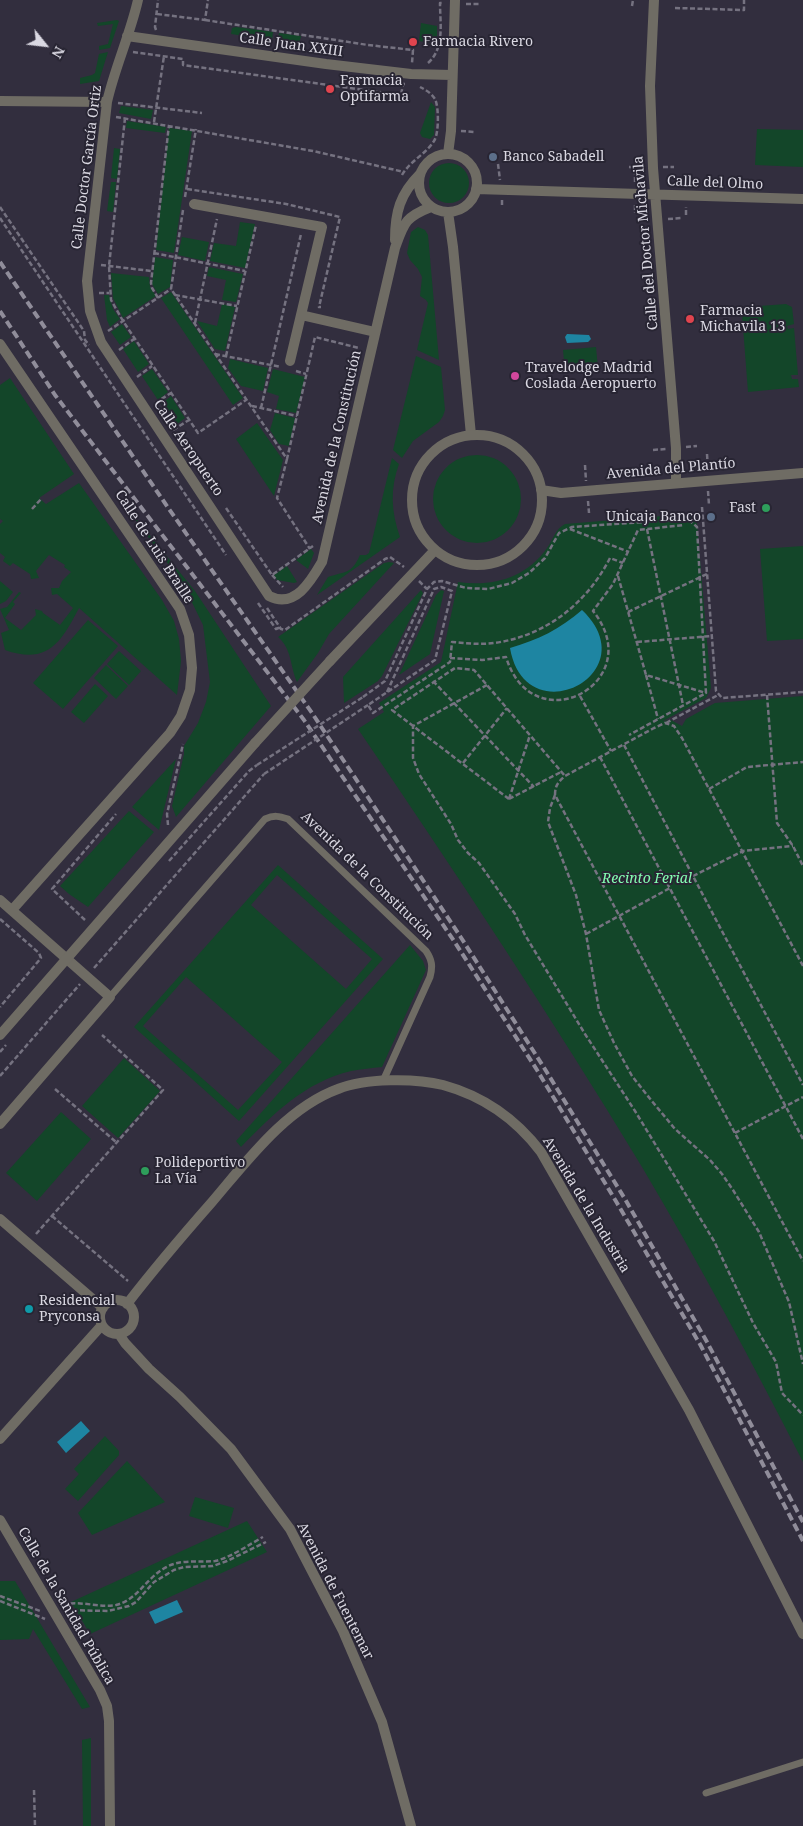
<!DOCTYPE html>
<meta charset="utf-8">
<style>
body{margin:0}
#map{position:relative;width:803px;height:1826px;overflow:hidden;background:#322e3e;font-family:"Noto Serif",serif}
canvas{display:block}
.north{position:absolute;left:20px;top:20px;width:50px;height:50px;-webkit-text-stroke:4px #282533;paint-order:stroke;rotate:119deg;font-size:14px;font-weight:700;line-height:20px;text-align:center;color:#dad8e2}
.north::after{content:'';display:block;margin:auto;width:18px;height:22px;background:#dad8e2;clip-path:polygon(50% 0,100% 100%,50% 72%,0 100%)}
</style>
<div id="map">
<canvas width="803" height="1826"></canvas>
<div class="north">N</div>
</div>
<script>
const ctx = document.querySelector('canvas').getContext('2d');
ctx.lineJoin = 'round';
function fill(path, color) { ctx.fillStyle = color; ctx.fill(path, 'evenodd'); }
function stroke(path, color, width, dash) { ctx.strokeStyle = color; ctx.lineWidth = width; ctx.lineCap = dash ? 'butt' : 'round'; ctx.setLineDash(dash || []); ctx.stroke(path); }
function drawText(font, color, halo, rows, align = 'center') {
  ctx.font = font + ' "Noto Serif",serif'; ctx.lineWidth = 4; ctx.setLineDash([]); ctx.textBaseline = 'middle'; ctx.strokeStyle = halo; ctx.fillStyle = color; for (const [text, x, y, turn = 0] of rows) {
    ctx.save(); ctx.translate(x, y); ctx.rotate((+turn || 0) * Math.PI / 180); ctx.textAlign = isNaN(turn) ? turn : align; if (halo) ctx.strokeText(text, 0, 0); ctx.fillText(text, 0, 0); ctx.restore();
  }
}
const green = new Path2D(`
 M117 20 119 21 110 48 99 50V46L108 44 113 24 98 26 97 23Z
 M421 23 437 26V44L419 41Z
 M236 27 273 32 272 40 231 34 232 28Z
 M279 33 301 36 299 44 278 40Z
 M108 52 99 81 80 84V78L92 75 95 73 99 54Z
 M431 102 435 107 434 135 430 139 422 137 420 133Z
 M121 106 153 110 151 119 119 113Z
 M127 121 166 127 165 133 126 128Z
 M169 128 192 131 174 253 156 250Z
 M757 129 803 130V167L755 165Z
 M114 148 120 149 117 179 111 178Z
 M429 183a20 20 0 1 1 40 0a20 20 0 1 1-40 0Z
 M111 182H116L113 212 107 211Z
 M240 222 255 224 245 268 210 261 214 243 236 246Z
 M418 227 425 230 428 235 439 360 417 350 428 303 426 300 420 296 422 277 418 269 410 260 407 253 411 232Z
 M182 237 209 242 205 261 178 255Z
 M155 257 173 260 170 287 158 294 152 284Z
 M209 267 243 274 236 302 222 300 226 280 207 276Z
 M111 273 149 277 150 287 156 296 123 318 113 298Z
 M171 292 243 398 233 405 161 298Z
 M104 295H109L113 309 120 319 110 327 107 320Z
 M222 304 235 307 225 351 215 349 197 321 217 326Z
 M786 304 792 307 794 324 787 326 788 329 794 328 798 375H791L792 379H798L799 387 748 392 742 314 746 307Z
 M122 324 131 337 120 345 111 332Z
 M134 341 149 364 138 372 123 349Z
 M596 347 598 369 565 372 563 350Z
 M416 356 441 367 445 410 443 416 439 422 413 441 402 458 393 450Z
 M230 359 268 368 263 391 241 386 228 368Z
 M152 369 168 392 158 400 142 376Z
 M273 369 305 377 296 413 276 409 279 396 267 392Z
 M10 378 74 474 39 498 46 504 79 483 162 600 174 621 179 639 181 661 177 695 79 608C61 643 47 665 5 650L1 633 9 630 0 609 7 607 19 592 21 593 13 602 15 604 5 618 21 630 36 615 35 609 42 611 43 613 60 625 73 608 57 594 52 595 51 588H59L62 581 71 572 64 567 65 565 49 555 36 571 39 578 31 579 30 574 13 563 10 566 3 561 5 557 0 553V524L3 521 0 519V385Z
 M171 396 185 418 176 425 161 404Z
 M275 413 295 418 289 446 279 444 270 430Z
 M257 423 283 460 274 496 236 439Z
 M433 499a44 44 0 1 1 88 0a44 44 0 1 1-88 0Z
 M392 458 399 464C390 489 391 511 400 537L317 595 328 577C345 571 351 575 360 555H366L369 553Z
 M113 490 195 591 271 706 176 817 172 806 184 754V746L198 723 206 702 210 682 203 625 183 584Z
 M687 514 694 517 697 524 711 688 706 698 663 721 671 720 682 726 686 719 715 703 803 696V1462C752 1362 699 1263 642 1167 552 1018 456 873 358 729L384 712 379 703 441 662 458 582C493 587 526 578 547 548 553 540 555 529 565 524Z
 M803 546V639L767 641 760 549Z
 M311 549 314 553 308 569 296 560Z
 M389 562 394 563 329 634 318 653 297 682C290 666 292 649 278 637L384 563Z
 M287 566 297 582 294 583 277 580 274 575Z
 M0 581 13 592 6 601 0 604Z
 M421 590 423 593 382 676 378 681 344 703 343 677Z
 M441 590 444 591 430 654 399 675 436 595Z
 M88 620 118 646 63 709 33 683Z
 M119 651 141 671 129 685 107 664Z
 M106 665 128 686 116 699 94 678Z
 M95 684 108 696 84 723 71 712Z
 M176 759 159 830 132 807Z
 M129 811 154 832 88 907 69 894 60 886Z
 M278 865 383 959 239 1121 134 1027ZM277 875 372 959 346 989 251 905ZM186 977 282 1062 238 1110 143 1026Z
 M410 945 423 961 426 970 382 1067C372 1068 361 1069 351 1071 305 1082 273 1114 241 1147L236 1141Z
 M124 1058 160 1091 118 1138 82 1106Z
 M61 1112 91 1139 37 1201 6 1173Z
 M105 1436 119 1451V1455L78 1501 65 1489 79 1474 74 1469Z
 M127 1461 165 1502 92 1535 78 1513Z
 M195 1497 234 1508 228 1528 189 1516Z
 M247 1521 267 1552 90 1634 71 1602Z
 M0 1581H15L90 1707 82 1709 33 1629 29 1639 0 1640Z
 M91 1738V1826H83L82 1740Z`);
const water = new Path2D(`
 M567 334 589 335 591 339 588 342 567 343 565 337Z
 M582 610C649 674 525 736 510 648 538 640 560 629 582 610Z
 M81 1421 90 1431 66 1453 57 1442Z
 M177 1600 183 1612 155 1624 149 1612Z`);
const path = new Path2D(`
 M466 4H480
 M632 6 633 0
 M675 8 744 10V0
 M157 14 205 20 208 0
 M205 20 368 45 413 50 412 63
 M156 30 155 27 158 0
 M133 52 183 59V65L401 95 403 84H405
 M428 63C445 48 440 23 440 3H443
 M118 103 202 113
 M116 117 313 151 404 172
 M125 118 109 266 111 300 123 321 198 433 246 400
 M154 122 164 56
 M461 131 475 132
 M498 164 500 180
 M629 167 643 168
 M663 167H674
 M402 175C410 161 426 154 434 141 439 134 439 107 435 99 431 93 426 90 420 87
 M635 182V168
 M687 184V175
 M187 189 286 204 340 217 319 307H321
 M185 197 196 129
 M502 200V207
 M635 205V213
 M0 207 84 331 85 340 89 345
 M183 210 171 289 287 459 315 337 359 348
 M686 215V207
 M0 218 226 555
 M668 219 682 218
 M154 253 245 271
 M101 265 151 271
 M99 293H109
 M175 295 237 306
 M158 298 152 288 151 283 169 125
 M195 323 217 219
 M108 331 171 289
 M119 350 134 339
 M215 354 281 367
 M226 356 256 225
 M296 371 306 374
 M137 377 152 366
 M155 403 171 393
 M252 406 297 416
 M261 408 301 234
 M173 430 189 420
 M686 447 697 446
 M653 450 666 449
 M707 454 708 470
 M287 459 277 498 310 549
 M585 465 586 481
 M708 491 709 505
 M588 501 589 513
 M702 507 716 691 722 698 803 692
 M226 508 272 575 313 546
 M32 509 42 498
 M570 529 629 552
 M647 529 683 705
 M272 575 283 587
 M618 576 646 675 706 693
 M419 581 427 589
 M258 603 276 629 281 627
 M267 608 281 629 285 630 385 559 390 557 404 567
 M628 612 707 574
 M637 642 712 636
 M450 658 482 660 506 657C533 745 650 682 593 611L613 584 638 530 684 525
 M646 675 658 719
 M433 681 534 787
 M487 685 413 726V758L419 774 451 824 458 840 468 853 479 863 515 914 525 935 585 1034 635 1111 714 1241 753 1323 776 1362 782 1393 803 1415
 M387 692 434 589 441 587 452 591 435 660 368 705 373 713 450 662 452 642C466 643 480 645 494 643 546 636 587 603 610 558L623 563
 M767 695 777 823 793 846 803 866
 M580 696 611 751
 M363 697 385 681 427 589 434 582 442 581 466 588 488 589 512 583 529 573 545 558 559 533 572 527 688 519 697 527 706 693 629 735
 M666 723 718 695
 M624 745 803 1085
 M600 757 803 1139
 M463 763 507 708
 M709 789 747 767 803 762
 M555 795 550 808 548 822 576 895 586 934 599 1010 614 1043 632 1076 651 1100 675 1129 710 1160 722 1174 733 1190 759 1232 789 1302 803 1364
 M509 799 392 710 455 668 474 670 565 776
 M509 799 530 735
 M509 799 561 772
 M168 825 167 814 183 744
 M169 861 249 771 257 765
 M693 876 743 851 793 846
 M0 919 39 953 41 958 0 1007
 M85 920 52 889 116 814
 M586 934 670 888
 M803 966 682 738 674 726 665 723 654 728 565 776C558 782 555 786 555 795L803 1261
 M94 968 264 774
 M0 1052 6 1045
 M0 1076 80 984
 M55 1089 116 1142
 M735 1133 803 1097
 M52 1216 128 1281
 M36 1234 163 1090 102 1035
 M0 1596 40 1611
 M0 1601 45 1619
 M63 1605C79 1600 99 1608 116 1605 137 1600 145 1580 163 1569 180 1558 197 1563 215 1561 230 1558 250 1544 263 1537
 M65 1610 108 1611 129 1606 136 1602 154 1582 174 1570 184 1567 213 1566 227 1561 266 1542
 M34 1790 35 1826`);
const service = new Path2D(`
 M110 997 265 819C274 815 279 816 288 819L426 951C432 960 433 966 430 977L383 1081
 M706 1793 803 1762`);
const minor = new Path2D(`
 M138 0C130 35 115 67 107 102L87 281 90 311 101 342 269 596C295 609 311 581 322 562L395 248C404 223 405 217 431 207
 M654 0 650 86 653 168 676 448V483
 M127 36 326 64 411 74 452 75
 M0 101 107 102
 M448 154 451 131 455 0
 M419 183a29 29 0 1 1 58 0a29 29 0 1 1-58 0Z
 M476 189 803 199
 M194 204 322 227 290 361
 M448 212 453 247 471 435
 M395 240C395 212 400 194 420 174
 M301 315 375 332
 M0 344 180 609 189 635 192 668 190 690 181 716 170 733 12 910
 M0 900 110 997 0 1124
 M0 1219 103 1308
 M100 1317a17 17 0 1 1 34 0a17 17 0 1 1-34 0Z
 M127 1304C154 1269 183 1235 212 1202 247 1161 286 1108 338 1089 365 1078 415 1078 443 1085 483 1096 516 1119 541 1152L689 1410 803 1634
 M119 1334 125 1343 149 1369 180 1397 231 1449 290 1529 343 1631 382 1722 411 1826
 M0 1439 102 1325
 M0 1520 100 1690 107 1706 109 1721 110 1826`);
const tertiary = new Path2D(`
 M412 500a65 65 0 1 1 130 0a65 65 0 1 1-130 0Z
 M541 490 561 493 803 473
 M330 661 435 550
 M0 1035 255 743`);
const rail = new Path2D(`
 M0 262 169 509 312 713 460 936 543 1066 625 1199 707 1342 803 1522
 M0 311 55 395 304 720 454 941 537 1070 617 1203 701 1346 803 1541`);
const pathBridge = new Path2D(`
 M257 765 363 697
 M264 774 368 705`);
const tertiaryBridge = new Path2D(`
 M255 743 330 661`);
const markers = [
 [413,42,5,"#e0444e"],
 [330,89,5,"#e0444e"],
 [493,157,5,"#5c6f8a"],
 [690,319,5,"#e0444e"],
 [515,376,5,"#d1479c"],
 [766,508,5,"#2e9e5b"],
 [711,517,5,"#5c6f8a"],
 [145,1171,5,"#2e9e5b"],
 [29,1309,5,"#0f9aa8"]
];
const poiNames = [
 ["Farmacia Rivero",423,42],
 ["Farmacia",340,81],
 ["Optifarma",340,97],
 ["Banco Sabadell",503,157],
 ["Farmacia",700,311],
 ["Michavila 13",700,327],
 ["Travelodge Madrid",525,368],
 ["Coslada Aeropuerto",525,384],
 ["Fast",756,508,"right"],
 ["Unicaja Banco",701,517,"right"],
 ["Polideportivo",155,1163],
 ["La Vía",155,1179],
 ["Residencial",39,1301],
 ["Pryconsa",39,1317]
];
const streetNames = [
 ["Calle Juan XXIII",291,45,8],
 ["Calle Doctor García Ortiz",87,167,-83],
 ["Calle del Olmo",715,183,2],
 ["Calle del Doctor Michavila",646,243,-95],
 ["Avenida de la Constitución",337,437,-77],
 ["Calle Aeropuerto",188,448,56],
 ["Avenida del Plantío",671,469,-5],
 ["Calle de Luis Braille",154,547,57],
 ["Avenida de la Constitución",367,876,44],
 ["Avenida de la Industria",586,1205,59],
 ["Avenida de Fuentemar",335,1591,63],
 ["Calle de la Sanidad Pública",66,1606,60]
];
const parkNames = [
 ["Recinto Ferial",647,879]
];
fill(green, '#134629');
fill(water, '#1e85a2');
stroke(path, '#757280', 2.5, [5, 2.5]);
stroke(service, '#6f6c64', 7);
stroke(minor, '#6f6c64', 10);
stroke(tertiary, '#6f6c64', 10);
stroke(rail, '#908d9a', 4, [8, 4]);
stroke(pathBridge, '#757280', 2.5, [5, 2.5]);
stroke(tertiaryBridge, '#6f6c64', 10);
for (const [x, y, r, color] of markers) { const dot = new Path2D(); dot.arc(x, y, r, 0, 2 * Math.PI); ctx.fillStyle = color; ctx.fill(dot); stroke(dot, '#282533', 2); }
drawText('14px', '#dad8e2', '#282533', poiNames, 'left');
drawText('14px', '#dad8e2', '#282533', streetNames);
drawText('italic 14px', '#83fdb1', '#282533', parkNames);
</script>
